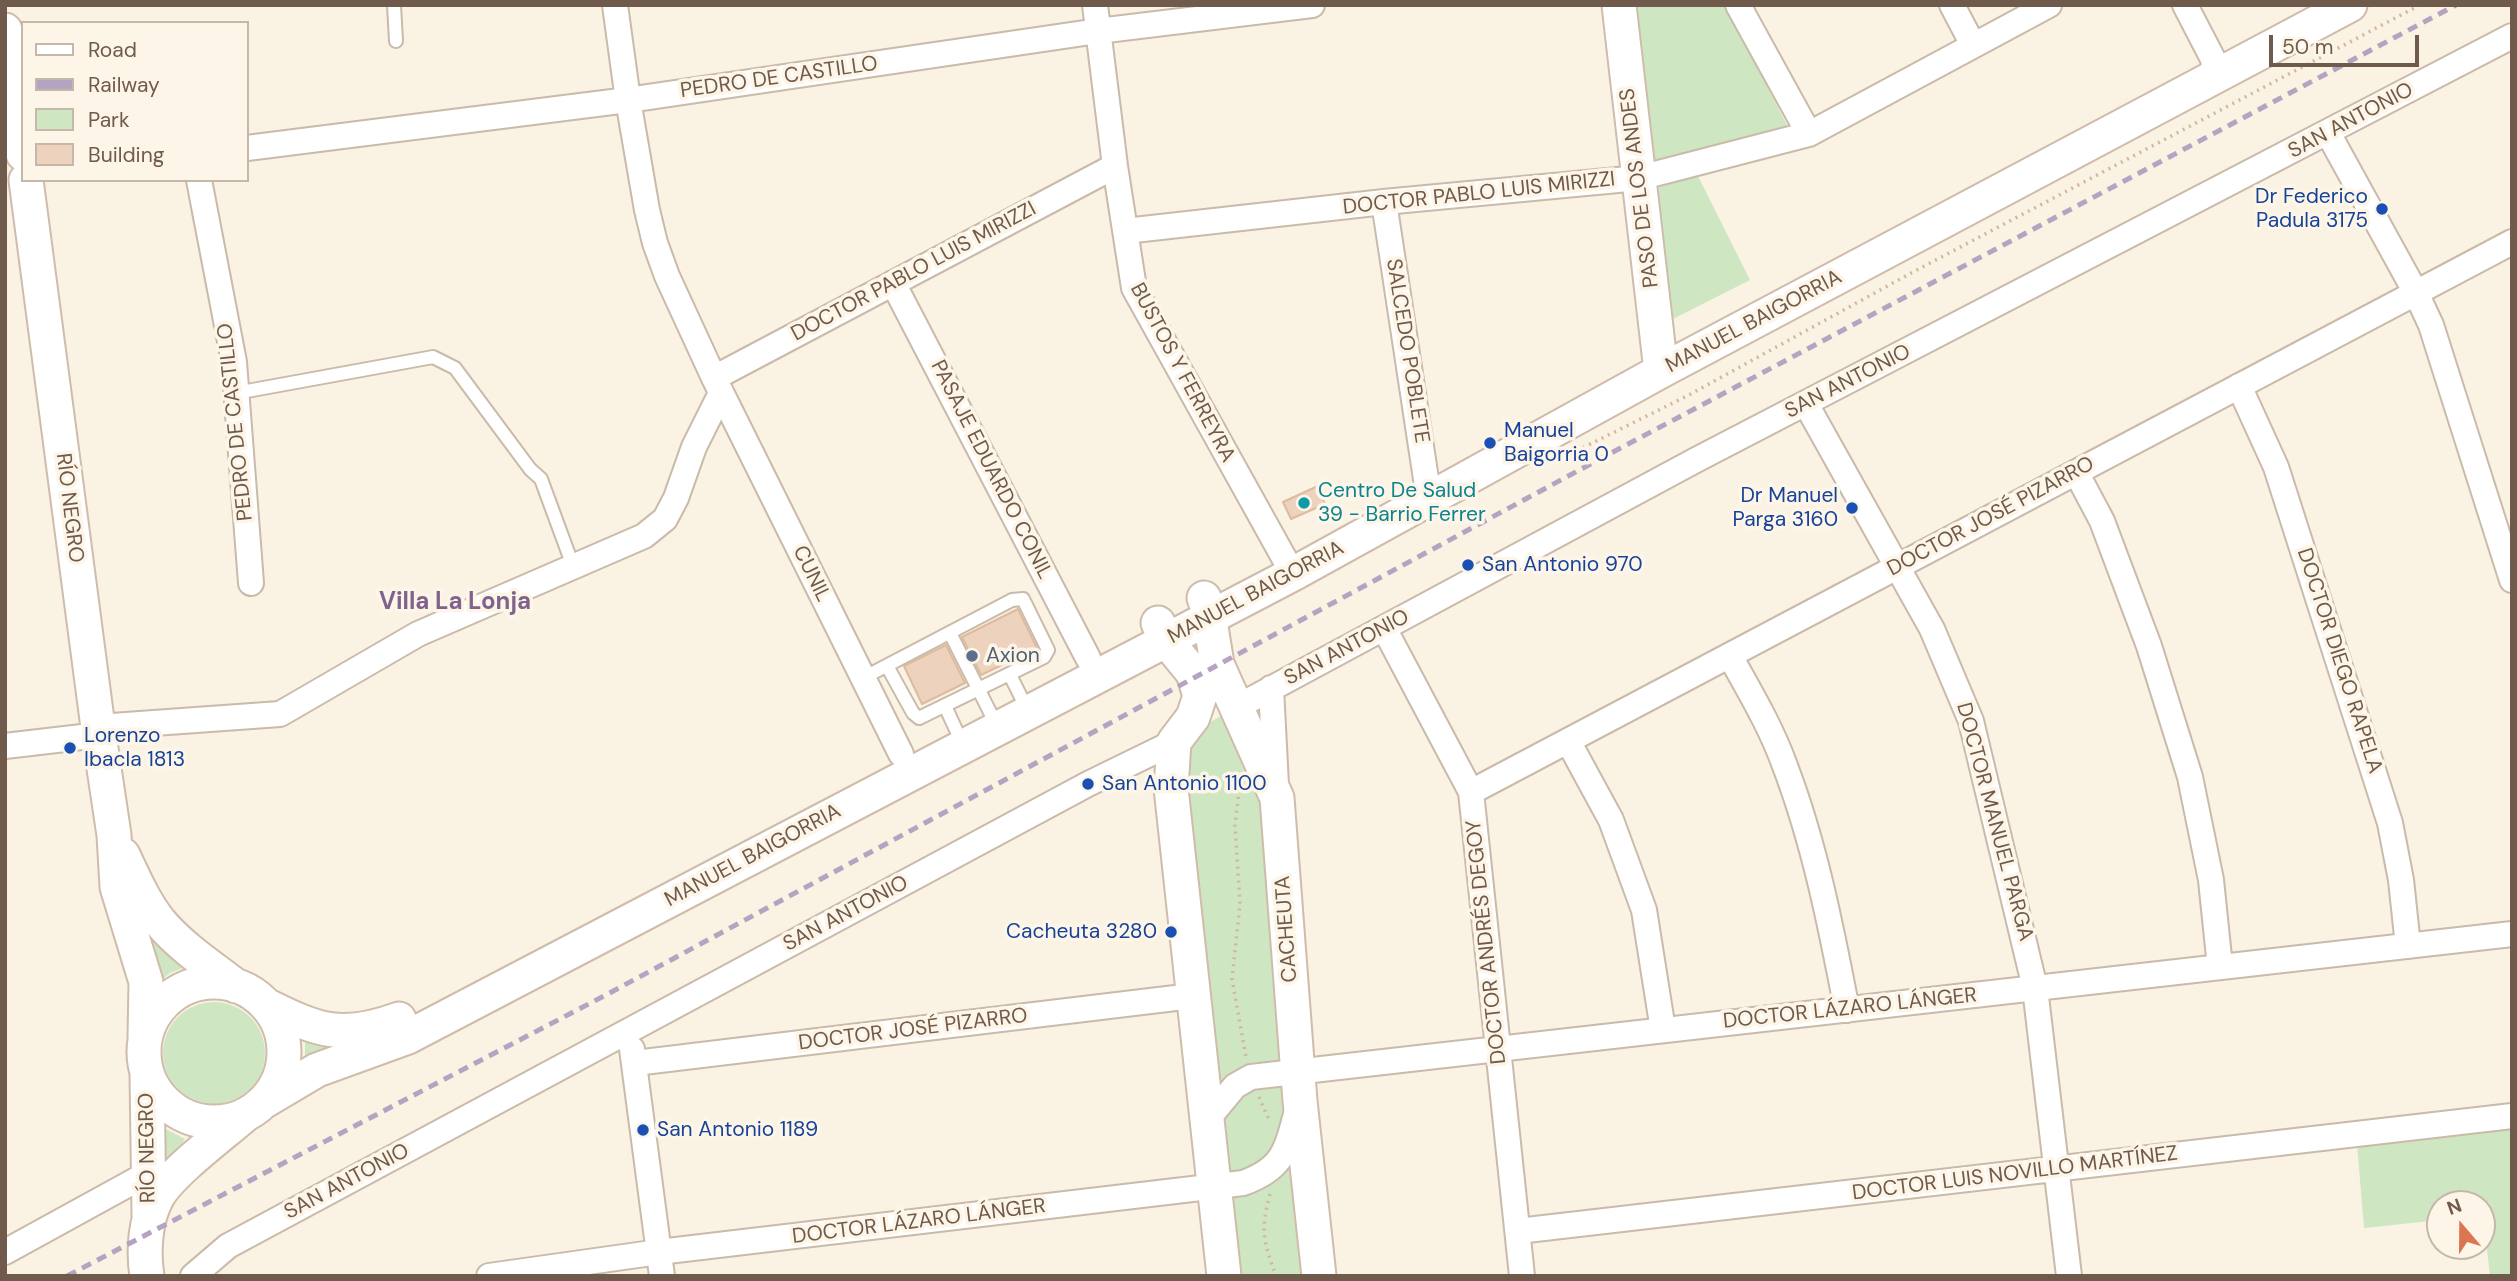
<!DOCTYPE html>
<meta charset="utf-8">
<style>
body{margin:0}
#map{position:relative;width:2517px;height:1281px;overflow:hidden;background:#faf2e3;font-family:"DM Sans",sans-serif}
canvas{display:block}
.frame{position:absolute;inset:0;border:7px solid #705a4b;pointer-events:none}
.legend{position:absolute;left:21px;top:21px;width:228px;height:161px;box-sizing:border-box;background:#fdf6e8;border:2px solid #c5b8a9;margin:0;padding:9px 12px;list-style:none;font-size:21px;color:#705a4b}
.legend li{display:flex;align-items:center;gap:14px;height:35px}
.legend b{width:35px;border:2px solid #c5b8a9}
.north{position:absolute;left:2426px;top:1190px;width:70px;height:70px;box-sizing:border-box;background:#fdf6e8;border:2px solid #c5b8a9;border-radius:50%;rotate:340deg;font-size:19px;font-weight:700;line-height:28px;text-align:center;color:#705a4b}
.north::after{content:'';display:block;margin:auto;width:24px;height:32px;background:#db7651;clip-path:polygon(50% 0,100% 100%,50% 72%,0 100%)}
.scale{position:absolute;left:2269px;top:35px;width:150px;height:32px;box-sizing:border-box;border:4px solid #705a4b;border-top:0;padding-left:9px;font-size:21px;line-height:24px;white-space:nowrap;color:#705a4b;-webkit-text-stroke:5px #fdf6e8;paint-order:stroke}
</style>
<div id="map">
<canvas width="2517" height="1281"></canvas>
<div class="frame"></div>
<ul class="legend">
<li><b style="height:9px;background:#fff"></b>Road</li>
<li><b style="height:9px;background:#b5a3c2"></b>Railway</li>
<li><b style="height:19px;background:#cfe6c3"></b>Park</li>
<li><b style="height:19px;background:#edd2bd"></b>Building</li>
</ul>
<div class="north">N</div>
<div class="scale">50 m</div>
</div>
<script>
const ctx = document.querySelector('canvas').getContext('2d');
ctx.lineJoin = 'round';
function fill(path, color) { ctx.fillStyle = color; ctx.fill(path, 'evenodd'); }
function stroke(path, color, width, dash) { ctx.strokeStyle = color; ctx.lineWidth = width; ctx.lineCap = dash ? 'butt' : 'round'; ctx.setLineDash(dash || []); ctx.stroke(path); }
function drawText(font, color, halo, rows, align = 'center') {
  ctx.font = font + ' "DM Sans",sans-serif'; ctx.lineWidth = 7; ctx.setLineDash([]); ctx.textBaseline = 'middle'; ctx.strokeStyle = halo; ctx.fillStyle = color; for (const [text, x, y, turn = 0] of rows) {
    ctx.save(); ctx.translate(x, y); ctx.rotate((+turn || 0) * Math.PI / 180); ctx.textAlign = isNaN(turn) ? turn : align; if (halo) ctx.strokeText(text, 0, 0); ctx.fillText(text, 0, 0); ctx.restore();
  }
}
const green = new Path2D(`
 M1633 5H1725L1787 125 1780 134 1652 164Z
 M1695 170 1750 280 1667 322 1656 189Z
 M1237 707 1269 778 1319 1276H1224L1174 742Z
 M145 924 188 966 170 973 156 984Z
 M163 1053a51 51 0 1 1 102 0a51 51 0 1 1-102 0Z
 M305 1038 355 1044 305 1063Z
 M162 1127 185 1139 155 1186Z
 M2512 1127V1276H2490L2482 1204H2440V1220L2364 1228 2357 1144Z`);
const building = new Path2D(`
 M1318 486 1325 504 1291 519 1283 502Z
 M1018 609 1037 648 981 675 962 637Z
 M946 645 965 683 922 704 904 666Z`);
const path = new Path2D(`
 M1564 457 1687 396 1913 272 2420 5
 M1240 783 1235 825 1240 904 1232 979 1246 1057
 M1259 1097 1270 1122
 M1270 1194C1260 1232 1263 1240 1276 1276`);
const lane = new Path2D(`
 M394 5 396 41
 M236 393 433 357 455 368 530 469 541 479 573 566
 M950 633 997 726
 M1010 675 1028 711
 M863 678C913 652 963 626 1012 600L1023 599 1048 650 1044 657 919 718 913 713 887 666
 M945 706 963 745`);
const street = new Path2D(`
 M615 5 628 100 647 210 655 243 667 276 714 378 901 754
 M1095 5 1115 166 1134 288 1293 574
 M1738 5 1809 134
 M1952 5 1973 45
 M2185 5 2213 59 2215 77
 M2328 133 2416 293 2431 325 2512 580
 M247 148 628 100 1098 31 1312 5
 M199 180 234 362 251 583
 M1384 202 1429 499
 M1125 231 1384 202 1639 178 1809 134 2049 5
 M893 283 1088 658
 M714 378 1115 166
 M2239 386 2276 467 2390 823 2401 880 2408 946
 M1806 404 1932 629 1971 721 2035 988 2069 1276
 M2076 472 2102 521 2149 646 2190 777 2211 880 2220 967
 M1384 628 1471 792 1522 1276
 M1730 656C1750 692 1771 727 1785 766 1815 845 1831 927 1847 1010
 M1271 688 1276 785
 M1237 707 1696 460 2512 36
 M98 727 280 714 418 634 644 536 665 519 676 498 694 447 721 393
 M1568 741 1611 820 1644 910 1663 1030
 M5 746 99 735
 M1471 792 2512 242
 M632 1049 662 1276
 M635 1063 1192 996
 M1206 1121 1235 1086 1251 1077 2512 934
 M1518 1231 2512 1116
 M5 1252 147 1174
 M193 1276 228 1246 1088 784 1174 742
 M489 1276 659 1252 1243 1183C1282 1169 1286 1152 1296 1114`);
const secondary = new Path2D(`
 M1619 5 1661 371
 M5 30 23 154
 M26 180 99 735 114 835 117 887 146 982 145 1037
 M1204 598 1208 608 1217 664 1277 798 1300 1101 1319 1276
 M1158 623 1166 640 1193 673 1200 696 1193 717 1174 742 1171 788 1224 1276
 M123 855C134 878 144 902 160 922 181 947 210 966 236 986
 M144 1052a70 70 0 1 1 140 0a70 70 0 1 1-140 0Z
 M266 1005C318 1031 342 1040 399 1019
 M147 1074 149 1215
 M263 1102 317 1070 408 1037 1293 574 1661 371 2350 5
 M147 1276C143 1251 145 1219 158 1196 172 1172 222 1135 245 1115`);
const rail = new Path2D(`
 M67 1276 604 996 1598 460 2456 5`);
const markers = [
 [2382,209,7,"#1a4fb4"],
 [1490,443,7,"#1a4fb4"],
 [1304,503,7,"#0f9aa8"],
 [1852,508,7,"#1a4fb4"],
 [1468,565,7,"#1a4fb4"],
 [972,656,7,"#5c6f8a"],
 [70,748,7,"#1a4fb4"],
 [1088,784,7,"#1a4fb4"],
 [1171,932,7,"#1a4fb4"],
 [643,1130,7,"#1a4fb4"]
];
const streetNames = [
 ["PEDRO DE CASTILLO",779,78,-8],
 ["SAN ANTONIO",2351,121,-28],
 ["PASO DE LOS ANDES",1640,188,-97],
 ["DOCTOR PABLO LUIS MIRIZZI",1479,194,-6],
 ["DOCTOR PABLO LUIS MIRIZZI",914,272,-28],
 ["MANUEL BAIGORRIA",1754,322,-28],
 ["SALCEDO POBLETE",1407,351,81],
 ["BUSTOS Y FERREYRA",1182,373,62],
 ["SAN ANTONIO",1848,382,-27],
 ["PEDRO DE CASTILLO",236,422,-96],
 ["PASAJE EDUARDO CONIL",991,470,63],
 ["RÍO NEGRO",69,508,83],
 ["DOCTOR JOSÉ PIZARRO",1991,517,-28],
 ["CUNIL",811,574,64],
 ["MANUEL BAIGORRIA",1256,593,-28],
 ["SAN ANTONIO",1347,648,-28],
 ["DOCTOR DIEGO RAPELA",2339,661,72],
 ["DOCTOR MANUEL PARGA",1994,822,75],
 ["MANUEL BAIGORRIA",753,856,-28],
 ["SAN ANTONIO",846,914,-28],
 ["CACHEUTA",1287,929,-94],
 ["DOCTOR ANDRÉS DEGOY",1487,942,-96],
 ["DOCTOR LÁZARO LÁNGER",1850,1009,-6],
 ["DOCTOR JOSÉ PIZARRO",913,1030,-7],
 ["RÍO NEGRO",148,1148,-91],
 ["DOCTOR LUIS NOVILLO MARTÍNEZ",2015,1174,-7],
 ["SAN ANTONIO",347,1182,-28],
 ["DOCTOR LÁZARO LÁNGER",919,1222,-7]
];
const transitNames = [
 ["Dr Federico",2368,197,"right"],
 ["Padula 3175",2368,221,"right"],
 ["Manuel",1504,431],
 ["Baigorria 0",1504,455],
 ["Dr Manuel",1838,496,"right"],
 ["Parga 3160",1838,520,"right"],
 ["San Antonio 970",1482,565],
 ["Lorenzo",84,736],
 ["Ibacla 1813",84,760],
 ["San Antonio 1100",1102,784],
 ["Cacheuta 3280",1157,932,"right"],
 ["San Antonio 1189",657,1130]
];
const cultureNames = [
 ["Centro De Salud",1318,491],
 ["39 - Barrio Ferrer",1318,515]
];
const serviceNames = [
 ["Axion",986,656]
];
const quarterNames = [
 ["Villa La Lonja",455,603]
];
fill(green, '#cfe6c3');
fill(building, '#edd2bd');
stroke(building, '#deba9e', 2);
stroke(lane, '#cabaaa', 16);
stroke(street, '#cabaaa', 28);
stroke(secondary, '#cfbcab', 37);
stroke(path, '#d2b6a0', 3.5, [2, 5]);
stroke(lane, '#fff', 12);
stroke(street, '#fff', 24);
stroke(secondary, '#fff', 33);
stroke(rail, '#b5a3c2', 5, [10, 7]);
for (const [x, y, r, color] of markers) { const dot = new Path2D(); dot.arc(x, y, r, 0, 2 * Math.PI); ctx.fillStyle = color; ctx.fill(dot); stroke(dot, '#fdf6e8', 2.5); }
drawText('21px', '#705a4b', '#fdf6e8', streetNames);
drawText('21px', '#164399', '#fdf6e8', transitNames, 'left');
drawText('21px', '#0d838f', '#fdf6e8', cultureNames, 'left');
drawText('21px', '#4e5e75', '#fdf6e8', serviceNames, 'left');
drawText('bold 24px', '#80638c', '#fdf6e8', quarterNames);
</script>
